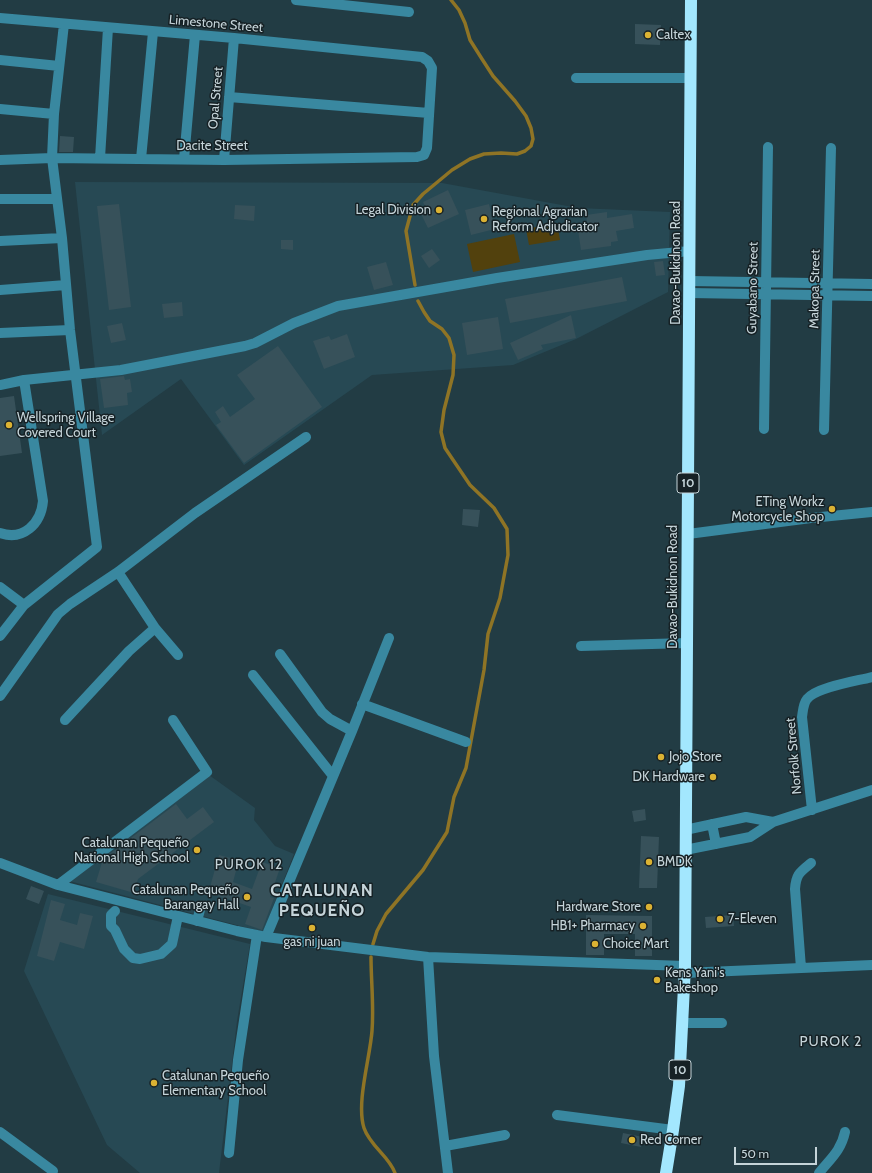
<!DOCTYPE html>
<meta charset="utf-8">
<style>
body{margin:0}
#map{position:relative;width:872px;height:1173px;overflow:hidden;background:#223c44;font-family:Cabin,sans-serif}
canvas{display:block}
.scale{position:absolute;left:734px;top:1147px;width:83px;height:18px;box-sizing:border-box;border:2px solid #c5d4d9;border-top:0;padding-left:5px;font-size:12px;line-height:14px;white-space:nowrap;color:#c5d4d9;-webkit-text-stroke:3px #162125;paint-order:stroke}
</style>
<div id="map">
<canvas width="872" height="1173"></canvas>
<div class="scale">50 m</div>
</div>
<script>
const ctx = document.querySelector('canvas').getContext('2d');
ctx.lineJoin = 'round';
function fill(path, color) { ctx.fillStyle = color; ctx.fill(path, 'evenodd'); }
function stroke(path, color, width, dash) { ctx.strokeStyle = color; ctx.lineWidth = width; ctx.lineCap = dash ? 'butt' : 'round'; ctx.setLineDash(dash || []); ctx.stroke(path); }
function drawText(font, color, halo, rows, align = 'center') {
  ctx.font = font + ' Cabin,sans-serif'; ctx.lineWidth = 3; ctx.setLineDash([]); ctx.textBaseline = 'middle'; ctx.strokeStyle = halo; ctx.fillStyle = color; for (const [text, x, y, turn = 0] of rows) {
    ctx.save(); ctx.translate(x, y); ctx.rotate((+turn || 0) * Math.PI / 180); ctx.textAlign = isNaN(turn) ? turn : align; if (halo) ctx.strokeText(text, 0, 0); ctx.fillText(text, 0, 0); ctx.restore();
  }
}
const built = new Path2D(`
 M75 182 442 183 578 208 670 212 668 292 576 339 513 365 372 375 244 465 181 379 102 435Z
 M209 775 255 808 254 820 275 846 294 854 263 932 69 881Z
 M48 894 250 944 237 1021 219 1173H140L107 1145 24 971Z`);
const green = new Path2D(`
 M557 223 560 240 529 245 526 229Z
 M514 234 520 262 473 272 467 244Z`);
const stream = new Path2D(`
 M415 285 406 231 413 205 423 194 452 170 470 159 484 154 501 153 517 154 525 151 531 146 533 139 531 128 526 116 515 101 493 76 482 59 470 40 465 23 459 10 451 0
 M373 944 377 931 386 914 423 870 447 832 454 797 466 768 484 670 488 634 500 598 508 555 507 529 494 508 470 485 445 448 441 432 444 410 453 375 454 355 449 338 442 329 430 321 424 312 418 301
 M371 957C371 981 374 1006 372 1031 370 1058 356 1103 364 1128 370 1146 389 1156 395 1173`);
const building = new Path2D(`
 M635 24 661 25 660 45 635 44Z
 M60 136 74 137 73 152H59Z
 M448 190 459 214 428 228 421 214 427 211 423 202Z
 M119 204 131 307 109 310 97 206Z
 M489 204 495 229 471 235 465 210Z
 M235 205 255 206 254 221 234 219Z
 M607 212V218L632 214 634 228 616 231 618 241 611 242V246L581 250 578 230 588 229 586 215Z
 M281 240H293V250L281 249Z
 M432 249 440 260 429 268 421 256Z
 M663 261 665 275 656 276 654 262Z
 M386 262 393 285 374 290 367 267Z
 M622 277 627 301 510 323 505 299Z
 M182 302 183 316 164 318 162 304Z
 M571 315 576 338 541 345 543 349 518 360 510 343Z
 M498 317 503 349 467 355 462 323Z
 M122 323 126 340 111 343 107 326Z
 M347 334 355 357 324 369 313 341 329 336 331 340Z
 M278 346 322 407 244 463 216 425 221 422 215 412 223 406 230 417 255 399 237 375Z
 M124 376 125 380 130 379 132 392 127 393 128 405 104 408 100 379Z
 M14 396 22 453 0 456V398Z
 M463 509 480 510 478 527 462 525Z
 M176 804 187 819 203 807 214 822 138 879 134 893 96 882 103 859Z
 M645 809 646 820 634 822 632 811Z
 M641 836 659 837 657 888H639Z
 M219 855 239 860 233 882 252 889 262 862 280 868 270 897 274 898 262 930 245 924 251 907 228 899 208 894Z
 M31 886 44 891 39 904 26 899Z
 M51 900 65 904 60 920 77 925 80 913 93 916 84 949 60 942 54 961 37 956Z
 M586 915 652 916V956H635V934H604V955H586Z
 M733 915 734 926 706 928 705 917Z
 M623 1133 643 1137 641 1147 621 1143Z`);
const minor = new Path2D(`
 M296 0 409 12
 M0 18 234 38 422 57 428 61 432 68 427 148 424 155 417 157 224 160 52 158 0 160
 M0 60 59 66
 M576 78H691
 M229 97 429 113
 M0 109 54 114
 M100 158 108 28
 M141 159 153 32
 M184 159 195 35
 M224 160 234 38
 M0 199H56
 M0 241 62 238
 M690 281 872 284
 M0 290 66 285
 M689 293 872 296
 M0 333 70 330
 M0 385 24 380 121 370 245 346 255 343 294 323 338 306 497 278 647 255 690 251
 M764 429 768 147
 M824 430 831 148
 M0 533C23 541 41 524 43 501L24 380
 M688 534 811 518 872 512
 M118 572 155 628 178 655
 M0 587 24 605
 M0 636 24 605 97 547 70 330 62 238 52 158 54 114 64 24
 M581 646 687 643
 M280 654 322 712 330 719 352 731
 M253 675 333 776
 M0 696 58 614 70 604 118 572 195 513 306 437
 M362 704 466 742
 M65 720 129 651 155 628
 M812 810 802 717C803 711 803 704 807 699 816 687 857 681 872 677
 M712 824 716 844
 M685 830 746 817 773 822
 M685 850 750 837 773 822 872 790
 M0 863 58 885 237 931 266 937 428 957 685 966
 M58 885 207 772 173 720
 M115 911 111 915V926L115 930 124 949 133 958 140 959 161 954 172 944 178 916
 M197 921 200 910
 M266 937 352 731 389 638
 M428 957 434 1056 448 1173
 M801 968 795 889C796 874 800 872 811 863
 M684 973 872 965
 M682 1023H722
 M557 1115 673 1130
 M0 1132 53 1171
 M445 1146 505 1135
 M229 1153 238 1060 257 935
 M819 1173C830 1159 841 1151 845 1132`);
const highway = new Path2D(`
 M666 1173 673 1130 679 1086 685 966 691 0`);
const markers = [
 [648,35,4,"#dbb233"],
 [439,210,4,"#dbb233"],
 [484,219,4,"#dbb233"],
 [9,425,4,"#dbb233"],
 [832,509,4,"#dbb233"],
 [661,757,4,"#dbb233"],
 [713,777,4,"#dbb233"],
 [197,850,4,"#dbb233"],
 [649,862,4,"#dbb233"],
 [247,897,4,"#dbb233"],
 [649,907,4,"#dbb233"],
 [720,919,4,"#dbb233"],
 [643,926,4,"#dbb233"],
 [312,928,4,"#dbb233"],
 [595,944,4,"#dbb233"],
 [657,980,4,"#dbb233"],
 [154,1083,4,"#dbb233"],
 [632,1140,4,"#dbb233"]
];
const shields = [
 [688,483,22],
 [680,1070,22]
];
const shieldNames = [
 ["10",688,483],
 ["10",680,1070]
];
const streetNames = [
 ["Limestone Street",216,24,5],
 ["Opal Street",216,98,-85],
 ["Dacite Street",212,146],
 ["Davao-Bukidnon Road",676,263,-90],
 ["Guyabano Street",753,288,-89],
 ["Makopa Street",815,289,-89],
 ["Davao-Bukidnon Road",673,587,-90],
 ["Norfolk Street",794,756,-95]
];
const poiNames = [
 ["Caltex",656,35],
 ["Legal Division",431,210,"right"],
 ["Regional Agrarian",492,212],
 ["Reform Adjudicator",492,227],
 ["Wellspring Village",17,418],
 ["Covered Court",17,433],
 ["ETing Workz",824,502,"right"],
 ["Motorcycle Shop",824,517,"right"],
 ["Jojo Store",669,757],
 ["DK Hardware",705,777,"right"],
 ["Catalunan Pequeño",189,843,"right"],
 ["National High School",189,858,"right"],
 ["BMDK",657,862],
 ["Catalunan Pequeño",239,890,"right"],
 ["Barangay Hall",239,905,"right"],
 ["Hardware Store",641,907,"right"],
 ["7-Eleven",728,919],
 ["HB1+ Pharmacy",635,926,"right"],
 ["gas ni juan",312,942,"center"],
 ["Choice Mart",603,944],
 ["Kens Yani's",665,973],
 ["Bakeshop",665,988],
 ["Catalunan Pequeño",162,1076],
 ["Elementary School",162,1091],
 ["Red Corner",640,1140]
];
const neighbourhoodNames = [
 ["PUROK 12",249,865],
 ["PUROK 2",831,1042]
];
const districtNames = [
 ["CATALUNAN",322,891],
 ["PEQUEÑO",322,911]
];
fill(built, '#274954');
fill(green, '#52410d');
stroke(stream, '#8f7425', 3.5);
fill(building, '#37515a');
stroke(minor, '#3988a0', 10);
stroke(highway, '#a3e7fe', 12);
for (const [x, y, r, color] of markers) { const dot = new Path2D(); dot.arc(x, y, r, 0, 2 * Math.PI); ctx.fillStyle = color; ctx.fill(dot); stroke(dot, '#162125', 1.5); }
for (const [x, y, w] of shields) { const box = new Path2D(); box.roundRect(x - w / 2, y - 10, w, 20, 3); ctx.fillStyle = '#162125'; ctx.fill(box); stroke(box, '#c5d4d9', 1); }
drawText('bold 12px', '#c5d4d9', null, shieldNames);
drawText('13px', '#c5d4d9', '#162125', streetNames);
drawText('13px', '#c5d4d9', '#162125', poiNames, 'left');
ctx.letterSpacing = '1px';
drawText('14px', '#c5d4d9', '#162125', neighbourhoodNames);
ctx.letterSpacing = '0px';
ctx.letterSpacing = '1px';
drawText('bold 17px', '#c5d4d9', '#162125', districtNames);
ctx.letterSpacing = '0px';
</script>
